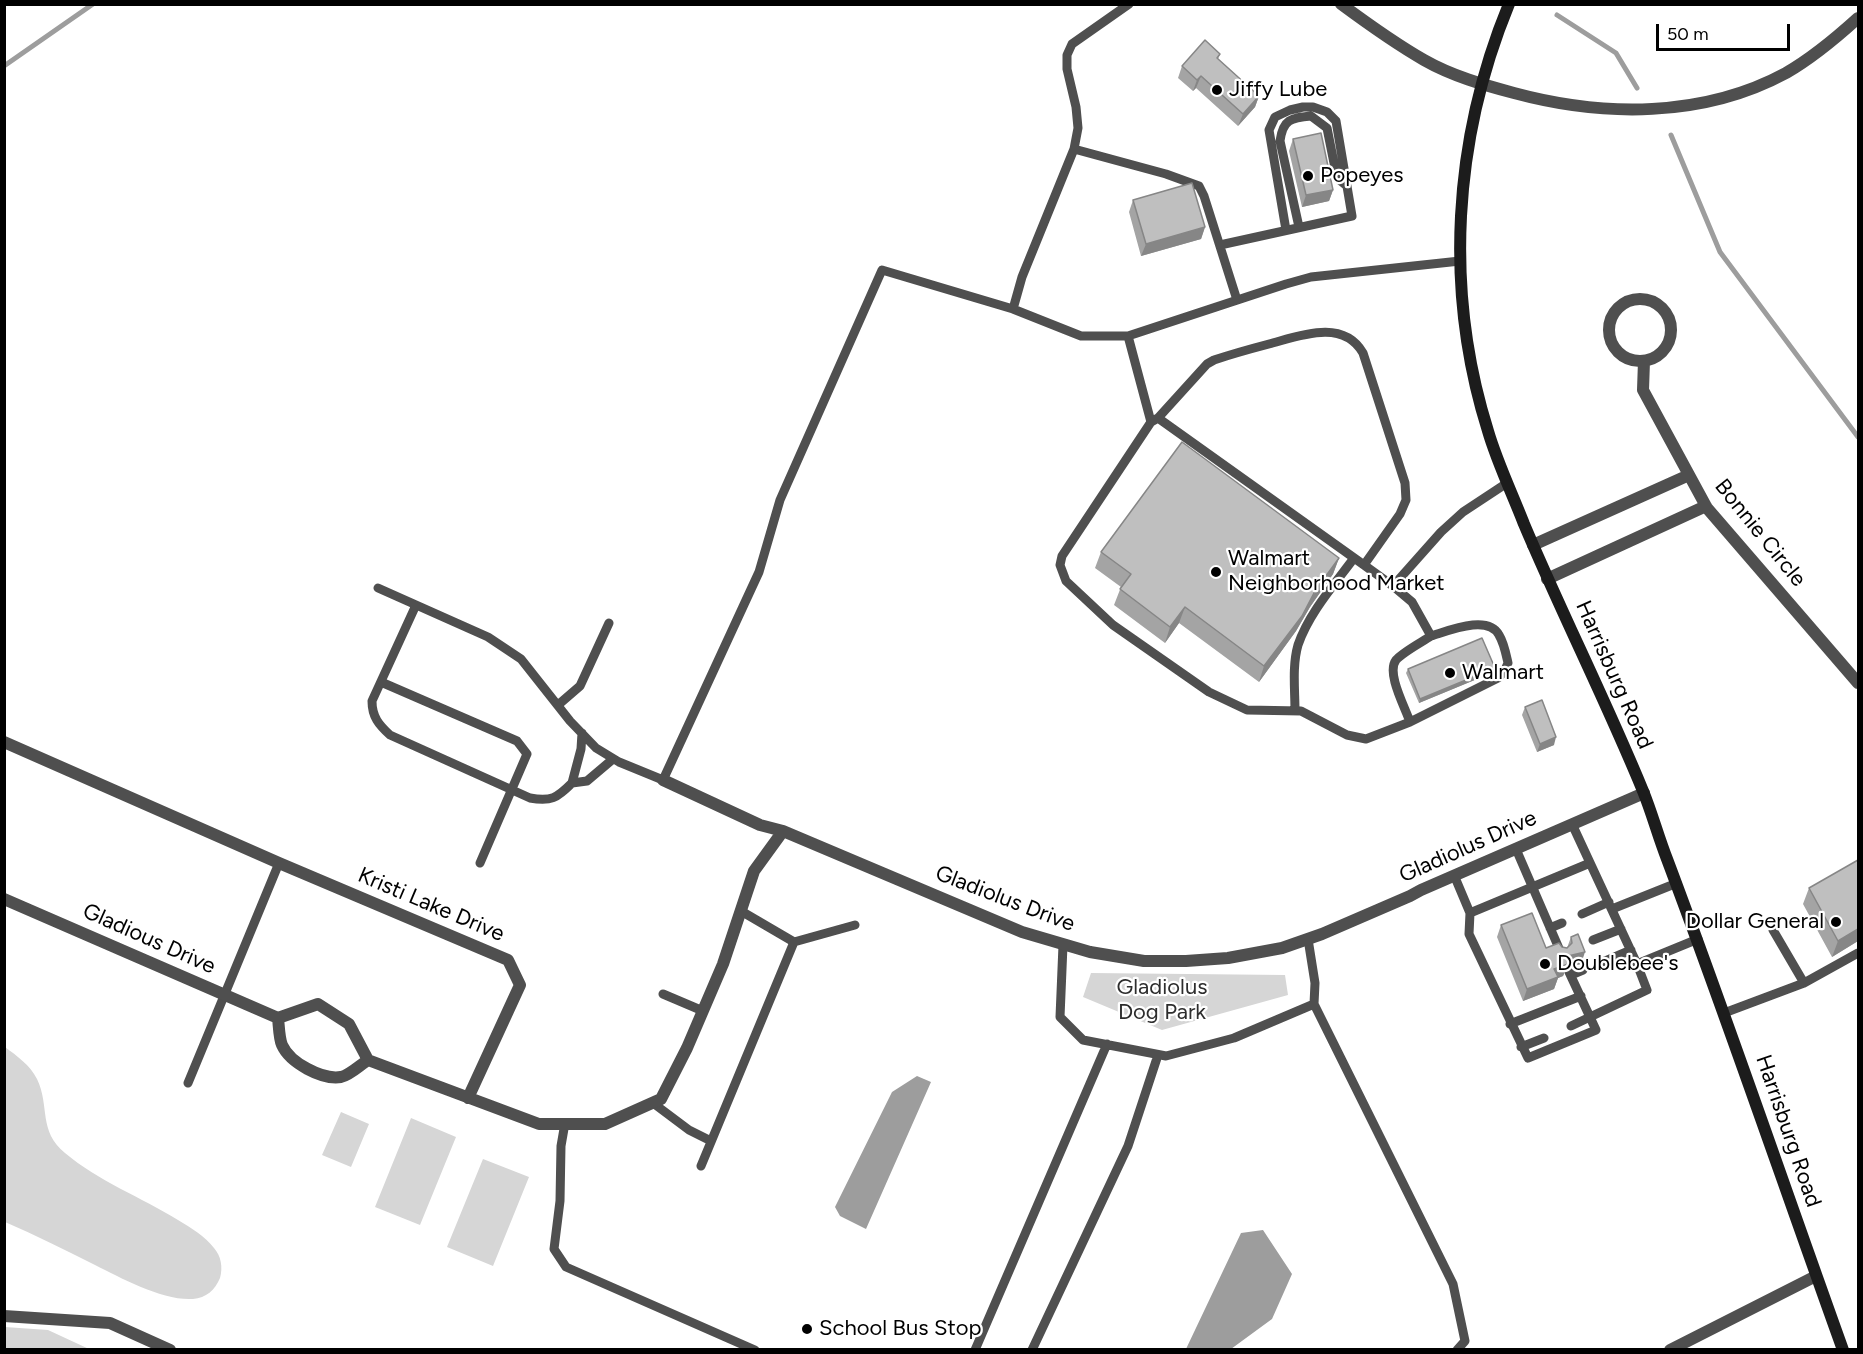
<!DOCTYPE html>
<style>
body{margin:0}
#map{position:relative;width:1863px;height:1354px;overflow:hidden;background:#fff;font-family:Figtree,sans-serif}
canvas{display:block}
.frame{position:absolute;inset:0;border:6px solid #000;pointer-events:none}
.scale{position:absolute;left:1656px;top:24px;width:134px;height:27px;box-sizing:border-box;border:3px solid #000;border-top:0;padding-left:8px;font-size:18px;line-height:21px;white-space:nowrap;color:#000;-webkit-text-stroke:4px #fff;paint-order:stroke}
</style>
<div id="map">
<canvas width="1863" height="1354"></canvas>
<div class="frame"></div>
<div class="scale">50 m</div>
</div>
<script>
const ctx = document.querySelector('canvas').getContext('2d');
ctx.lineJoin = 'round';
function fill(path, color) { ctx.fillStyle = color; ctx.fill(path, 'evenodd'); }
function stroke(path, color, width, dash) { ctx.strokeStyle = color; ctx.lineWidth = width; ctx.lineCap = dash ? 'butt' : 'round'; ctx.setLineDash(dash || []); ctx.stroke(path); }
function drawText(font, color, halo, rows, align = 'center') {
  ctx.font = font + ' Figtree,sans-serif'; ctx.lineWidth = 4.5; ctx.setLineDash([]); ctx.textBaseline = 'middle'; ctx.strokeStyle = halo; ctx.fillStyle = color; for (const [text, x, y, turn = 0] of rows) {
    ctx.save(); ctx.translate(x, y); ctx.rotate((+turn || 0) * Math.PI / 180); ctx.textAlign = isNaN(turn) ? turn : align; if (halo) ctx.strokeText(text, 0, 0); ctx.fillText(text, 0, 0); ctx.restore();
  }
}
const green = new Path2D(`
 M1091 973 1285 975 1288 995 1162 1030 1083 997Z
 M5 1047C17 1056 30 1065 37 1079 50 1106 38 1131 65 1153 98 1181 141 1197 178 1220 191 1228 205 1236 214 1248 221 1256 223 1267 220 1278 215 1290 206 1298 193 1299 163 1301 121 1278 95 1265 65 1250 35 1235 5 1222Z
 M341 1112 369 1124 351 1167 322 1155Z
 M411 1118 456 1137 420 1225 375 1207Z
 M483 1159 529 1177 493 1266 447 1247Z
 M5 1327 48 1330 89 1349H5Z`);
const water = new Path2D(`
 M917 1076 931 1082 866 1229 840 1216 835 1207 892 1092Z
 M1263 1230 1292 1274 1272 1319 1231 1349H1186L1241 1233Z`);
const stream = new Path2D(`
 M1557 15 1616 53 1637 88
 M4 66 93 4
 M1671 135 1720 252 1858 437`);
const service = new Path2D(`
 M1129 4 1072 44 1067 55V69L1076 107 1078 128 1074 149 1022 277 1013 309 1081 336H1128L1286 284 1311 277 1460 261
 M1074 149 1166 174 1199 186 1204 196 1237 300
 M1299 227 1280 141C1283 119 1291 118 1311 116L1327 128 1337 178 1347 186
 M1220 245 1352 216 1336 121 1327 112 1313 107H1303L1290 110 1275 117 1269 130 1286 230
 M1128 336 1151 422 1062 556 1060 565 1066 581 1113 625 1209 692 1247 710 1301 711 1347 735 1366 739 1410 722
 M1158 418 1364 565
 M1151 422 1158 418 1207 364 1214 360C1232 354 1250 349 1269 344 1299 336 1343 318 1363 353L1405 483 1406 500 1400 514 1364 565 1393 586
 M378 588 488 637 521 659 570 721 596 748 619 762 663 780 759 572 780 500 882 270 1013 309
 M416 605 372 701C372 717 379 725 390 735L530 798C551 802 557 798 572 783
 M1431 636C1422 642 1403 652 1396 660 1386 673 1405 707 1410 722L1498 678 1504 672 1508 663C1506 654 1504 643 1499 635 1488 614 1448 631 1431 636L1412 602 1393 586 1441 532 1463 512 1507 483
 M381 682 517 741 527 754 480 863
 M558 705 580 686 609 623
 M1295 711C1295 690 1292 666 1298 645 1309 613 1334 585 1354 558
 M582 733 581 749 572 783 587 781 613 759
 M1572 824 1637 964 1698 939
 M1516 849 1561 953
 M1454 875 1470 913 1590 863
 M1612 909 1677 883
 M741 911 794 942 855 925
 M1470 913 1469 934 1528 1058 1596 1030 1569 972
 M1582 914 1609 902
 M1550 928 1562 923
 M1773 930 1804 983
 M1308 939 1315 983 1314 1004 1453 1284 1465 1341 1457 1350
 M1593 940 1621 929
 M1063 945 1060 1017 1083 1040 1166 1056 1234 1038 1314 1004
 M1603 962 1631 950
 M1571 975 1583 970
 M663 994 703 1011
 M1724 1013 1804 983 1858 953
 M1510 1024 1581 996
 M1571 1026 1647 990 1637 964
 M1521 1047 1544 1038
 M188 1083 279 863
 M653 1103 689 1130 711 1141
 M565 1123 561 1146 560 1201 554 1249 566 1267 755 1350
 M701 1166 794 942
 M975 1350 1107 1044
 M1032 1350 1128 1146 1158 1055`);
const minor = new Path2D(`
 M1609 330a31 31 0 1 1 62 0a31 31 0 1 1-62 0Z
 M1644 361 1643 390 1707 508 1858 683
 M1533 545 1689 475
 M1547 579 1706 506
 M4 742 279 863 508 960 520 985 468 1098
 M663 780 760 825 783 831 1022 932 1090 952 1144 961H1186L1228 958 1282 948 1322 934 1410 896 1421 890 1644 793
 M4 899 278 1018 318 1004 349 1024 368 1060 539 1124H605L661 1099 687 1048 723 964 754 871 783 831
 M278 1018C279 1026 279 1038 282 1045 290 1063 322 1080 341 1077 350 1075 360 1065 368 1060
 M4 1316 110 1323 170 1350`);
const tertiary = new Path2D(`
 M1341 4C1368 24 1396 44 1424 60 1452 76 1484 85 1514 93 1603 117 1703 118 1786 73 1812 58 1836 38 1858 18
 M1670 1350 1816 1276`);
const secondary = new Path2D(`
 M1509 4C1453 140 1444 291 1488 431 1497 462 1512 493 1524 524 1562 614 1606 701 1643 791 1652 813 1658 836 1667 859 1728 1021 1784 1186 1843 1350`);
const wall = new Path2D(`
 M1220 54 1218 59 1259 96 1255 107 1238 126 1196 88 1193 91 1178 78 1182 66Z
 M1293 139 1333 190 1329 201 1302 207 1289 151Z
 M1133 200 1205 227 1201 239 1141 256 1129 212Z
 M1101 552 1339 558 1333 574 1310 607 1296 631 1259 682 1179 623 1165 643 1114 605 1121 587 1095 568Z
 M1495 668 1494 672 1419 703 1406 673 1408 669Z
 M1525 707 1554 745 1537 752 1522 715Z
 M1809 888 1858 941 1832 957 1803 904Z
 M1501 925 1546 948 1562 947 1567 948 1571 937 1581 964 1567 967 1563 976 1558 978 1554 989 1523 1001 1497 937Z`);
const shadedWall = new Path2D(`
 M1201 76 1196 88 1193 91 1197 80Z
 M1259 96 1255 107 1238 126 1243 114Z
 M1333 190 1329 201 1302 207 1306 195Z
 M1205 227 1201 239 1141 256 1146 244Z
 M1339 558 1333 574 1310 607 1296 631 1259 682 1264 666Z
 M1185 607 1179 623 1165 643 1170 627Z
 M1495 668 1494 672 1419 703 1420 699Z
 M1556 737 1554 745 1537 752 1540 744Z
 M1858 929V941L1832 957 1838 941Z
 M1585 952 1581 964 1567 967 1563 976 1558 978 1554 989 1523 1001 1527 989 1554 969 1568 956Z`);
const building = new Path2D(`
 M1205 40 1220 54 1217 58 1259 96 1243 114 1201 76 1197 80 1182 66Z
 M1321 133 1333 190 1306 195 1293 139Z
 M1192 183 1205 227 1146 244 1133 200Z
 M1182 442 1339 558 1315 591 1302 616 1264 666 1185 607 1170 627 1120 589 1131 574 1101 552Z
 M1482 638 1495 668 1420 699 1408 669Z
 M1542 700 1556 737 1540 744 1525 707Z
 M1858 860V929L1838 941 1809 888Z
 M1532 913 1546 948 1559 943 1562 947 1567 948 1572 943 1571 937 1578 934 1585 952 1568 956V964L1554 969 1558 977 1527 989 1501 925Z`);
const markers = [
 [1217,90,6,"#000"],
 [1308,176,6,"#000"],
 [1216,572,6,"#000"],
 [1450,673,6,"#000"],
 [1836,922,6,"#000"],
 [1545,964,6,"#000"],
 [807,1329,6,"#000"]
];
const poiNames = [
 ["Jiffy Lube",1229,90],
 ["Popeyes",1320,176],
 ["Walmart",1228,559],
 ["Neighborhood Market",1228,584],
 ["Walmart",1462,673],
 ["Dollar General",1824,922,"right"],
 ["Doublebee's",1557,964],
 ["School Bus Stop",819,1329]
];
const streetNames = [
 ["Bonnie Circle",1760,533,51],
 ["Harrisburg Road",1614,675,66],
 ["Gladiolus Drive",1468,847,-24],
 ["Gladiolus Drive",1005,899,21],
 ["Kristi Lake Drive",431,905,23],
 ["Gladious Drive",149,939,24],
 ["Harrisburg Road",1788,1131,71]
];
const parkNames = [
 ["Gladiolus",1162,988],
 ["Dog Park",1162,1013]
];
fill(green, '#d6d6d6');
fill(water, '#9d9d9d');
stroke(stream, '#9d9d9d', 5);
stroke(service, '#4f4f4f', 9);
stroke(minor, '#4f4f4f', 12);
stroke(tertiary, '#4f4f4f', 12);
stroke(secondary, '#1c1c1c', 12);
fill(wall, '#a4a4a4');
fill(shadedWall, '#868686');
fill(building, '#bfbfbf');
stroke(building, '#868686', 1.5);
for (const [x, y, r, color] of markers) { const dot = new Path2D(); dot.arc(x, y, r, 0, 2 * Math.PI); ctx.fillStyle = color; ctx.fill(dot); stroke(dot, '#fff', 2); }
drawText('22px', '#000', '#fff', poiNames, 'left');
drawText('22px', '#000', '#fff', streetNames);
drawText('22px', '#2d2d2d', '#fff', parkNames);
</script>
